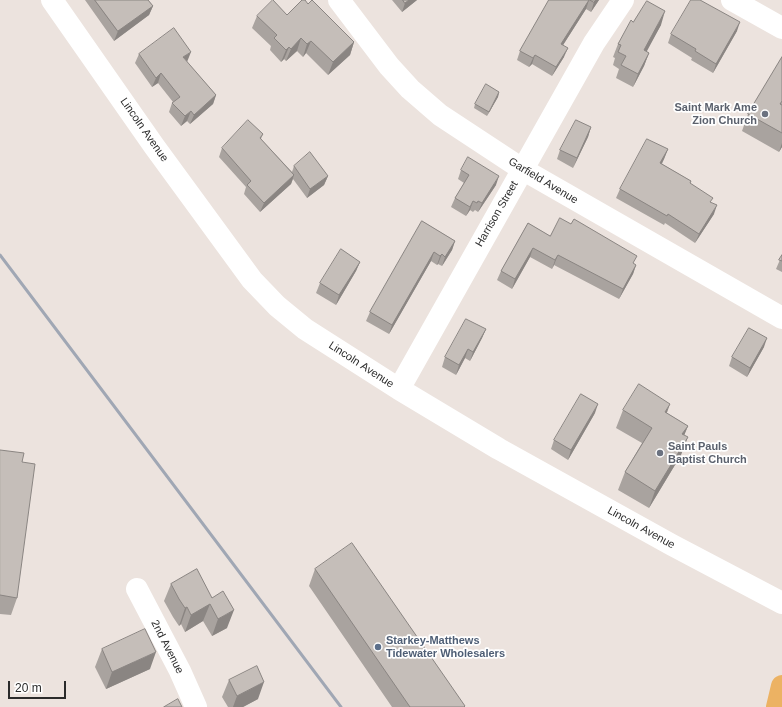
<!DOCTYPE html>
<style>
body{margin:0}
#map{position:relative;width:782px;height:707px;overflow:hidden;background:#ece3de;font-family:Arial,sans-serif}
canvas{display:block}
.scale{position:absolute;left:8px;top:681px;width:58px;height:18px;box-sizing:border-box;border:2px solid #2b2b2b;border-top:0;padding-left:5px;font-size:12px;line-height:14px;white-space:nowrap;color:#2b2b2b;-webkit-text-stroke:3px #fff;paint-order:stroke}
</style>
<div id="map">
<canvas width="782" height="707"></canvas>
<div class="scale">20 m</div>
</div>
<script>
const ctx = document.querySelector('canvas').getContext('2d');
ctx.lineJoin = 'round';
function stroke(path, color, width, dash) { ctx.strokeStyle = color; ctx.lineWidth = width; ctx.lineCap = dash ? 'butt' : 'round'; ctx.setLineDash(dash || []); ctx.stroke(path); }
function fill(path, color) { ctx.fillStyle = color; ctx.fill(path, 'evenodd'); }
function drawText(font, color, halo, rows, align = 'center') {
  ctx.font = font + ' Arial,sans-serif'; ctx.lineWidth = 3.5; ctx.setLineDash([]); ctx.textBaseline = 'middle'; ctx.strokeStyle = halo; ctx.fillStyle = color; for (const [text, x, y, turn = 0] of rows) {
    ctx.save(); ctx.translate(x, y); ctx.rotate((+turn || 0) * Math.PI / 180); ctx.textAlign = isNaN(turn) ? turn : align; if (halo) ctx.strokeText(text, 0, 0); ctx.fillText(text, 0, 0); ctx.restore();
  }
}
const minor = new Path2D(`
 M52 0 154 146 252 280 277 306 305 329 399 389 499 449 672 545 782 603
 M339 0 389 66 410 89 440 115 522 169 782 318
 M732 0 782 28
 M399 389 594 43 623 0
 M137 589 180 671 196 707`);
const major = new Path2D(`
 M777 707 782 686`);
const rail = new Path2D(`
 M0 255 341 707`);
const wall = new Path2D(`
 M85 0H148L153 6 149 15 114 41Z
 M392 0H417L402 12Z
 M549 0H599L591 12 586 9 563 45 564 57 552 76 532 64 529 67 517 60 520 51Z
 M308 4 354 42 350 55 328 75 306 53 303 57 297 51 286 61 284 59 281 62 270 50 271 46 252 28 257 16 287 15Z
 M633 22 661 25 646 51 649 53 644 66 633 87 616 78 619 69 613 65 615 58 613 57 618 44Z
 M737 31 713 73 691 60 692 58 668 43 671 34Z
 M139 54 187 62 216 95 213 104 190 124 187 121 181 126 169 112 172 103 173 102 158 83 152 87 135 63Z
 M782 57V147L779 152 742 131 748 114Z
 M499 92 498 97 487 116 474 108 475 104Z
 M591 127 588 137 573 168 557 159 560 150Z
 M263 134 261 139 292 172 294 166 328 176 324 185 307 198 293 179 291 184 260 212 244 194 246 187 219 157 222 148Z
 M668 149 662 164 691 181 690 184 711 203 714 214 695 243 665 223 664 225 616 198 620 189Z
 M461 170 496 185 478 212 475 210 473 212 470 210 466 216 451 207 455 198 464 183 458 179Z
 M422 221 455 241 452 250 442 266 438 264 437 265 431 261 389 334 366 321 370 312Z
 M528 223 550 236 636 265 633 274 619 299 554 265 552 269 530 257 512 289 497 280 501 271Z
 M782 255V272L776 269Z
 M360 262 356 271 336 305 316 293 320 283Z
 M486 329 482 338 470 361 465 358 456 375 442 367 445 357Z
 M764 347 747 377 729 366 732 357Z
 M623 410 667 413 688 426 684 435 681 455 649 508 618 490 625 472 642 443 616 428Z
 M595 413 568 460 551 449 554 440Z
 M0 450 22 462 17 598 11 615 0 614Z
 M197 569 227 628 212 636 203 621 185 632 181 624 179 626 173 617 164 601 171 584Z
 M315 569 464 707H392L309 586Z
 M102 649 150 669 106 689 95 667Z
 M229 680 258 699 243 707H228L222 697Z`);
const shadedWall = new Path2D(`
 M409 0H417L402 12 405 3Z
 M589 0 586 9 558 53 561 44Z
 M596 0H599L591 12 594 2Z
 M153 6 149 15 114 41 118 31Z
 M665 11 661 25 640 64 644 50Z
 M740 22 737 31 713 73 716 64Z
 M301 38 297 51 286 61 291 49Z
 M311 41 306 53 303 57 307 44Z
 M354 42 350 55 328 75 333 62Z
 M289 47 284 59 281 62 286 50Z
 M568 48 564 57 552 76 556 67Z
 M191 52 187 62 183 57Z
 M649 53 644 66 633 87 638 74Z
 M535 55 532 64 529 67 533 58Z
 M161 73 158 83 152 87 156 78Z
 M499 92 498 97 487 116Z
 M216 95 213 104 190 124 194 115Z
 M191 111 187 121 181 126 185 116Z
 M591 127 588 137 573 168 577 158Z
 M782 143V147L779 152Z
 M668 149 664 159 657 172 660 163Z
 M294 175 291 184 260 212 264 203Z
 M328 176 324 185 307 198 310 189Z
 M499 176 496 185 478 212 482 203Z
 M473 201 470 210 466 216 470 207Z
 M717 205 714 214 695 243 699 234Z
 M455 241 452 250 442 266 445 257Z
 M533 248 530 257 512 289 515 279Z
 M434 252 431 261 389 334 392 325Z
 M442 254 438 264 437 265 440 256Z
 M558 255 554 265 552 269 555 260Z
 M360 262 356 271 336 305 339 295Z
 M636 265 633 274 619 299 623 289Z
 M486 329 482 338 470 361 473 352Z
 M767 338 764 347 747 377 750 368Z
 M468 349 465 358 456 375 459 365Z
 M598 404 595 413 568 460 571 450Z
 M670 404 664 421 665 412Z
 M688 426 681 443 682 434Z
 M688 437 681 455 649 508 655 491Z
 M210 604 203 621 185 632 191 615Z
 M187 607 181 624 179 626 185 608Z
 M234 610 227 628 212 636 218 619Z
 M156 652 150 669 106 689 112 672Z
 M264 682 258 699 243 707H233L237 696Z`);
const building = new Path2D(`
 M95 0H148L153 6 118 31Z
 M273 0 287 15 302 0H305L308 4 312 0 354 42 333 62 311 41 307 44 301 38 291 49 289 47 286 50 274 38 277 35 257 16Z
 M403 0H409L405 3Z
 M549 0H589L561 44 568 48 556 67 535 55 533 58 520 51Z
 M590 0H596L594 2Z
 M691 0H700L740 22 716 64 695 51 696 49 671 34Z
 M647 1 665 11 644 50 649 53 638 74 621 65 626 56 618 52 621 45 618 44 631 20 633 22Z
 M174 28 191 52 183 57 216 95 194 115 191 111 185 116 172 103 180 97 161 73 156 78 139 54Z
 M782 57V101L780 104 782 105V133L748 114Z
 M486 84 499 92 489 112 475 104Z
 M248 120 263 134 260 138 294 175 264 203 247 185 251 181 222 148Z
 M576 120 591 127 577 158 560 150Z
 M647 139 668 149 660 163 691 181 690 183 713 198 710 202 717 205 699 234 668 214 667 216 620 189Z
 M310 152 328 176 310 189 294 166Z
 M468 157 499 176 482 203 478 201 477 203 473 201 470 207 455 198 469 175 461 170Z
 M560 218 571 224 574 219 637 256 633 263 636 265 623 289 558 255 555 260 533 248 515 279 501 271 528 223 550 236Z
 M422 221 455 241 445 257 442 254 440 256 434 252 392 325 370 312Z
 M341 249 360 262 339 295 320 283Z
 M782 255V261L779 260Z
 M466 319 486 329 473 352 468 349 459 365 445 357Z
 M749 328 767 338 750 368 732 357Z
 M639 384 670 404 665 412 688 426 682 434 688 437 655 491 625 472 652 428 623 410Z
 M581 394 598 404 571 450 554 440Z
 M0 450 24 453 22 462 35 464 17 598 0 595Z
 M352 543 465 706 464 707H410L315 569Z
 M197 569 212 598 223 591 234 610 218 619 210 604 191 615 187 607 185 608 179 599 171 584Z
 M145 629 156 652 112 672 102 649Z
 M257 666 264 682 237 696 229 680Z
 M178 699 182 707H164Z`);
const markers = [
 [765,114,4,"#6b7280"],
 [660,453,4,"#6b7280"],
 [378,647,4,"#5c6f8a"]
];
const worshipNames = [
 ["Saint Mark Ame",757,108],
 ["Zion Church",757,121],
 ["Saint Pauls",668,447,"left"],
 ["Baptist Church",668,460,"left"]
];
const streetNames = [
 ["Lincoln Avenue",144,130,55],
 ["Garfield Avenue",543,181,31],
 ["Harrison Street",497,214,-60],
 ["Lincoln Avenue",361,365,33],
 ["Lincoln Avenue",641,528,29],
 ["2nd Avenue",167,647,63]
];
const serviceNames = [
 ["Starkey-Matthews",386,641],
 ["Tidewater Wholesalers",386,654]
];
stroke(minor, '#fff', 22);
stroke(major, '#ecb263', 22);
stroke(rail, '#a0a7b4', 3);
fill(wall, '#a9a39f');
fill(shadedWall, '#8a8582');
fill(building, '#c5beb9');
stroke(building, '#8a8582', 1);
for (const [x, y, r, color] of markers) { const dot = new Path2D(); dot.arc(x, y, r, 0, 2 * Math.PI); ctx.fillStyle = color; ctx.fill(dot); stroke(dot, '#fff', 1.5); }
drawText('bold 11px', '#5b616d', '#fff', worshipNames, 'right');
drawText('11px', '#2b2b2b', '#fff', streetNames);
drawText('bold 11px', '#4e5e75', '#fff', serviceNames, 'left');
</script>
